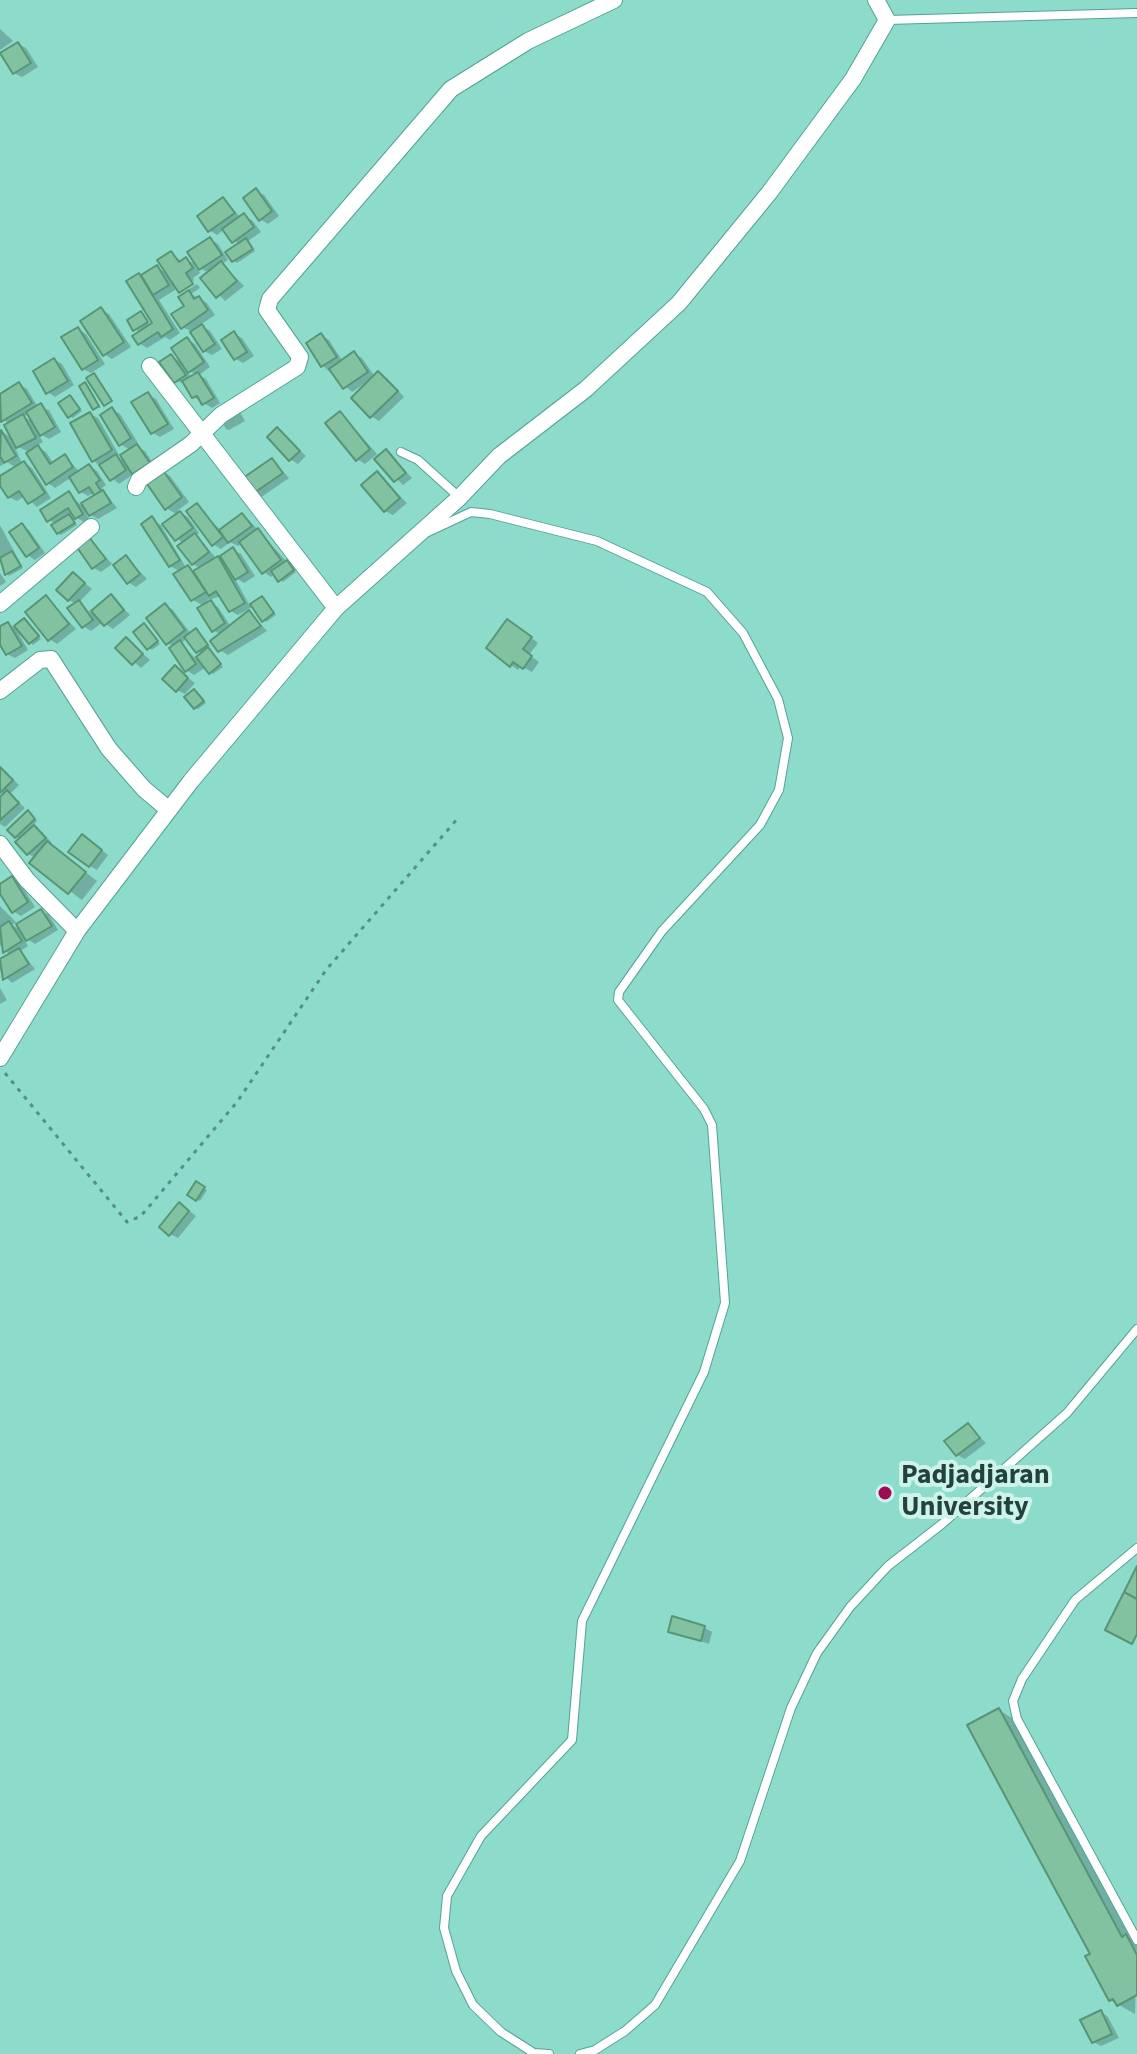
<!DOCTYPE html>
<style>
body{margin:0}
canvas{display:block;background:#8cdbcb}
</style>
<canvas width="1137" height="2054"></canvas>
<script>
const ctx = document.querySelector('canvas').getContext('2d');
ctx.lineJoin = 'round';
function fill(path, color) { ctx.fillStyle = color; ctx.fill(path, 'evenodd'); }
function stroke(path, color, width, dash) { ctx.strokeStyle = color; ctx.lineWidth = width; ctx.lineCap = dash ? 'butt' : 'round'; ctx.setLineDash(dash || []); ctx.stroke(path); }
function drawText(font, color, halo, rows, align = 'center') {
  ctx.font = font + ' "Source Sans 3",sans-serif'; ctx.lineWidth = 8; ctx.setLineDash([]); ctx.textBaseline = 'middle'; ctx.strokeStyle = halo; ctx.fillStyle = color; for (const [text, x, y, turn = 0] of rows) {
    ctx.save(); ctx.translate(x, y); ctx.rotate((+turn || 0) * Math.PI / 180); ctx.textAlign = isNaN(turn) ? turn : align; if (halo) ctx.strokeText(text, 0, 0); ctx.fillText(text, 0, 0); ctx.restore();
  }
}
const shadow = new Path2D(`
 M0 29 13 41 0 50Z
 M18 44 26 48 38 67 22 77 14 73Z
 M256 191 264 195 279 216 268 224 260 219Z
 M224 199 241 218 252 220 261 232 248 241 255 251 237 263 234 261 239 245 225 229 217 235 209 230Z
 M210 239 218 244 228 260 222 264 244 286 225 301 203 278 209 273 194 265 200 273 193 278 194 280 181 292 178 288 159 300 180 333 170 340 165 337 147 348 139 343 141 333 135 329 141 313 151 326 155 324 129 281 156 267 170 275 171 253 182 262 186 259 200 267Z
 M197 284 200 288 191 294 207 303 215 315 200 325 210 331 222 349 212 355 204 351 191 331 182 327 187 306 183 293Z
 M101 310 109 314 131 347 112 359 104 354Z
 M78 329 86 334 105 364 91 373 83 369Z
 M234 334 242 338 254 356 243 363 236 359Z
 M321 335 329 340 343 362 354 354 362 358 375 377 379 374 387 378 404 397 379 421 371 416 366 383 352 392 322 365Z
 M187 339 195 344 210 367 199 375 206 379 220 403 212 408 194 397 186 384 176 381 171 356 184 364ZM184 368 197 375 192 378Z
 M54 360 62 364 74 385 55 397 48 392Z
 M19 384 27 389 38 407 49 410 61 432 49 439 37 432 43 442 36 446 46 452 54 464 65 457 80 472 89 466 97 471 106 485 102 488 117 508 98 519 85 512 89 519 84 522 70 514 77 525 61 535 58 533 56 524 49 520 69 494 81 505 97 496 95 492 88 496 81 492 72 477 55 488 48 483 27 451 14 445 21 461 32 468 51 498 37 507 25 496 17 501 9 497 0 479 17 468 2 459 4 464 0 466V430L14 440 9 424 0 416V396ZM29 413 35 423 24 417Z
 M85 384 88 386 101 408H94Z
 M148 395 156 399 174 429 160 437 153 433Z
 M70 397 82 411 73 418 69 416Z
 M112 409 120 414 138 443 135 445 145 451 156 468 141 477 135 473 119 484 93 460 90 414 98 418 119 455 116 456 128 463 130 450 120 444Z
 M240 412 245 421 229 430 226 429 221 420Z
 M341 413 377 454 365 464 357 459Z
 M278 430 306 456 298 464 290 459Z
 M386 451 412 478 403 485 377 459Z
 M272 460 289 478 260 498 243 480Z
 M162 472 170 476 189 502 177 511 188 517 199 533 196 535 217 559 227 564 233 550 241 554 255 576 244 583 234 577 250 606 262 598 276 615 266 622 254 606 238 615 231 611 222 596 207 600 218 607 231 627 249 612 267 631 228 655 220 650 221 635 213 630 204 606 193 600 181 572 170 566 152 519 162 526 178 515 166 508ZM165 525 183 544 193 564 201 569 196 572 185 566 162 527Z
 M377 474 407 503 393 515 385 511Z
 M197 505 221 531 242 515 249 520 296 572 283 582 275 574 271 577 264 572 242 543 238 546 230 542 221 549 213 544Z
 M0 525 23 568 9 576 0 563 3 559 0 557Z
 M22 526 29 530 45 553 35 560 27 555Z
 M90 539 112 564 101 572 94 568Z
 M126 557 147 579 136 587 128 582Z
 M0 573 6 582 0 586Z
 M74 574 92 589 79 602 91 613 111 597 130 615 113 629 103 622 91 631 83 626 76 604 69 600Z
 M46 597 76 629 57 644 49 639Z
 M166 606 173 610 191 634 199 633 210 647 207 649 223 667 213 674 206 667 194 675 186 670 174 647 167 643ZM188 638 202 655 196 659 181 643Z
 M24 621 41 639 33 645 16 629 28 650 15 658 7 654 0 641V629L8 624 15 628Z
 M516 626 538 643 529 655 539 662 532 672 521 666 518 670 511 665Z
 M147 628 160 644 152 650 149 648Z
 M126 639 150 660 141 668 118 648Z
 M175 668 195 683 185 694 177 690Z
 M194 691 206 703 198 709 195 708Z
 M0 766 19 785 10 794 25 808 5 827 0 824V800L6 795 0 791Z
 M31 814 37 821 32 826 42 832 52 843 50 845 97 881 82 900 32 863 36 858 28 854 16 836Z
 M90 841 108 855 97 870 90 866Z
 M12 878 20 883 35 907 21 916 13 911 0 890V882L2 885Z
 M0 906 16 922 12 925 23 931 42 911 49 915 58 930 35 944 22 936 28 946 20 951 35 969 12 983 0 971V961L10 955 0 945Z
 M0 988 7 1000 0 1004Z
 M197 1184 207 1190 200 1201 189 1194Z
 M187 1209 196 1216 178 1238 170 1234Z
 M968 1425 986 1443 965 1459 957 1455Z
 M705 1628 712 1632 709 1644 670 1631Z
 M999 1710 1015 1720 1137 1943 1135 2014 1110 2000Z
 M1101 2012 1108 2017 1119 2038 1101 2046 1093 2042Z`);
const building = new Path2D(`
 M18 42 31 63 13 74 0 53Z
 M256 188 272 211 259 221 243 198Z
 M223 197 235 213 208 232 197 216Z
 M244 213 254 227 232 243 222 229Z
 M210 237 222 255 199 270 187 252Z
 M246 238 253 249 232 262 225 252Z
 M171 251 179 262 186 257 193 268 186 273 193 284 179 293 157 260Z
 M221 261 237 281 216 298 200 278Z
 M157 265 169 285 153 295 141 275Z
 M139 273 173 329 161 337 158 332 138 345 132 336 152 323 126 281Z
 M189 290 194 299 199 296 208 310 181 329 171 314 184 306 178 297Z
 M101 307 124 342 103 356 80 321Z
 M141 311 148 322 133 331 127 320Z
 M202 324 215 344 203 352 190 332Z
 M78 327 98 360 82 370 61 337Z
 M234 331 247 352 234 360 221 340Z
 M321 333 337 357 321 367 306 343Z
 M187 337 204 362 188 373 171 348Z
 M354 351 368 372 343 389 329 369Z
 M171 354 186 375 174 383 159 362Z
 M54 358 68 381 46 394 33 371Z
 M378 371 398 391 370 418 351 398Z
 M198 372 214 398 202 405 197 396 192 398 182 381Z
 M94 373 112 401 104 406 86 378Z
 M19 382 32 403 1 422 0 394Z
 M85 382 99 406 93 410 79 386Z
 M148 392 168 424 151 434 131 402Z
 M70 395 80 409 68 418 58 403Z
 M41 403 55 427 40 436 26 412Z
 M112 407 131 438 119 446 100 415Z
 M340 411 370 449 356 461 325 423Z
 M90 412 112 450 92 462 70 423Z
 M23 414 36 438 16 448 4 425Z
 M277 427 300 451 289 461 267 437Z
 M1 430 16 456 4 463 0 456Z
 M137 444 150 463 132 474 120 455Z
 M38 445 50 464 65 454 73 467 46 485 26 453Z
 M386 449 406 473 394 482 374 459Z
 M116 454 126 470 110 481 99 465Z
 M272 458 283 473 251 495 240 480Z
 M24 461 45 493 28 504 19 491 8 498 0 486V476Z
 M89 464 100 480 96 483 101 491 94 495 89 487 79 493 69 477Z
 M162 469 182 497 165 510 145 481Z
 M377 471 400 498 384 512 361 485Z
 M103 490 111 503 89 516 81 503Z
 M69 491 83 514 75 519 68 508 47 522 40 510Z
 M197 503 223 537 212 546 186 511Z
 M180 511 193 528 175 541 162 524Z
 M242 513 252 526 228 543 219 530Z
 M69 514 75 523 57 534 51 525Z
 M152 516 180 560 169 567 141 524Z
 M22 523 39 548 26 557 9 532Z
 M258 528 281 560 262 574 239 542Z
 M195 533 209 552 192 565 177 546Z
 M89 537 106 559 92 569 76 546Z
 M233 547 248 572 235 580 220 556Z
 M12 551 21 566 5 575 0 558Z
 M126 555 140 574 127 584 113 565Z
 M218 556 245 603 229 612 216 591 209 596 193 571Z
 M287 560 294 570 278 582 271 571Z
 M188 565 206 592 191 601 173 574Z
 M73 572 85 583 68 601 56 590Z
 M111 594 124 610 104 626 91 611Z
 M46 595 69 624 48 641 25 612Z
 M262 596 274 613 262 622 250 604Z
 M79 600 93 620 82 628 67 608Z
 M211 600 225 623 212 632 197 608Z
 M165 603 185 630 166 645 146 618Z
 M249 610 261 626 218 652 210 641Z
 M24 618 39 636 29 644 14 626Z
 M507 619 532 637 523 649 532 656 523 669 513 662 510 667 486 648Z
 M8 622 22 646 6 655 0 645V626Z
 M144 623 158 641 147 650 133 632Z
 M196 628 208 645 196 653 184 637Z
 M126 637 143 654 132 665 115 648Z
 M180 640 196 664 185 672 169 648Z
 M208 647 221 664 209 674 196 657Z
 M175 665 188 678 176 692 162 679Z
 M194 689 204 701 194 709 184 697Z
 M0 767 13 780 0 793Z
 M7 790 19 803 0 820V797Z
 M28 810 35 819 15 838 7 830Z
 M34 825 46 838 27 855 15 842Z
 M82 834 102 850 89 867 68 852Z
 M47 841 86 872 68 894 29 863Z
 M12 876 28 902 12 913 0 894V884Z
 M41 909 52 926 26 941 16 924Z
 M9 921 22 941 3 953 0 927Z
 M19 948 29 964 3 980 0 959Z
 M196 1181 205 1187 196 1201 187 1195Z
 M179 1202 189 1211 169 1236 159 1227Z
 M968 1423 980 1438 956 1456 944 1441Z
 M1137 1566V1599L1124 1592Z
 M1124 1592 1137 1599V1634L1132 1644 1105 1630Z
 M672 1616 705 1626 701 1641 668 1632Z
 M999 1708 1122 1937 1126 1934 1137 1955V1995L1117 2006 1113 1999 1109 2001 1085 1956 1090 1954 967 1725Z
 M1101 2010 1112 2034 1092 2043 1080 2020Z`);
const path = new Path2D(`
 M5 1073 127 1222 141 1216 237 1102 326 970 459 817`);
const service = new Path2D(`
 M887 20 1137 13
 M401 452 418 460 459 497
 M426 533 471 512 490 514 597 541 707 592 743 633 778 699 788 738 779 790 760 825 662 931 619 992 618 1000 704 1109 712 1125 725 1303 704 1372 582 1621 572 1740 481 1836 447 1896 444 1928 456 1971 473 2005 501 2032 534 2053 549 2054
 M1137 1548 1075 1600 1022 1679 1013 1701 1017 1719 1137 1940
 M580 2054 595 2050 625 2031 655 2005 740 1861 791 1708 817 1653 850 1607 888 1566 942 1524 1067 1413 1137 1329`);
const minor = new Path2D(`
 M150 366 336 608
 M136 487 139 480 191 444 221 415 297 367 300 357 267 310 270 299 451 89 528 41 614 0
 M0 604 91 527
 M0 691 40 660 51 659 109 749 144 789 169 810
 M0 844 27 880 77 931
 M0 1058 77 931 191 781 336 608 459 498 499 456 586 389 679 303 769 193 853 79 887 20 876 0`);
const markers = [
 [885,1493,8,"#9e0a53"]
];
const poiNames = [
 ["Padjadjaran",901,1477],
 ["University",901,1509]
];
fill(shadow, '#0003');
fill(building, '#83c2a0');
stroke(building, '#579575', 2);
stroke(service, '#54a294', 10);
stroke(minor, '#54a294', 18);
stroke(path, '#578f84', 3, [4, 6]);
stroke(service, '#fff', 8);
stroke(minor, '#fff', 16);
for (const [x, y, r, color] of markers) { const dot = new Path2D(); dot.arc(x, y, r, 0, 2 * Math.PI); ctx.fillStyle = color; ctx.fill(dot); stroke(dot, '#cef3eb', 3); }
drawText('bold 28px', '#22433c', '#cef3eb', poiNames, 'left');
</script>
